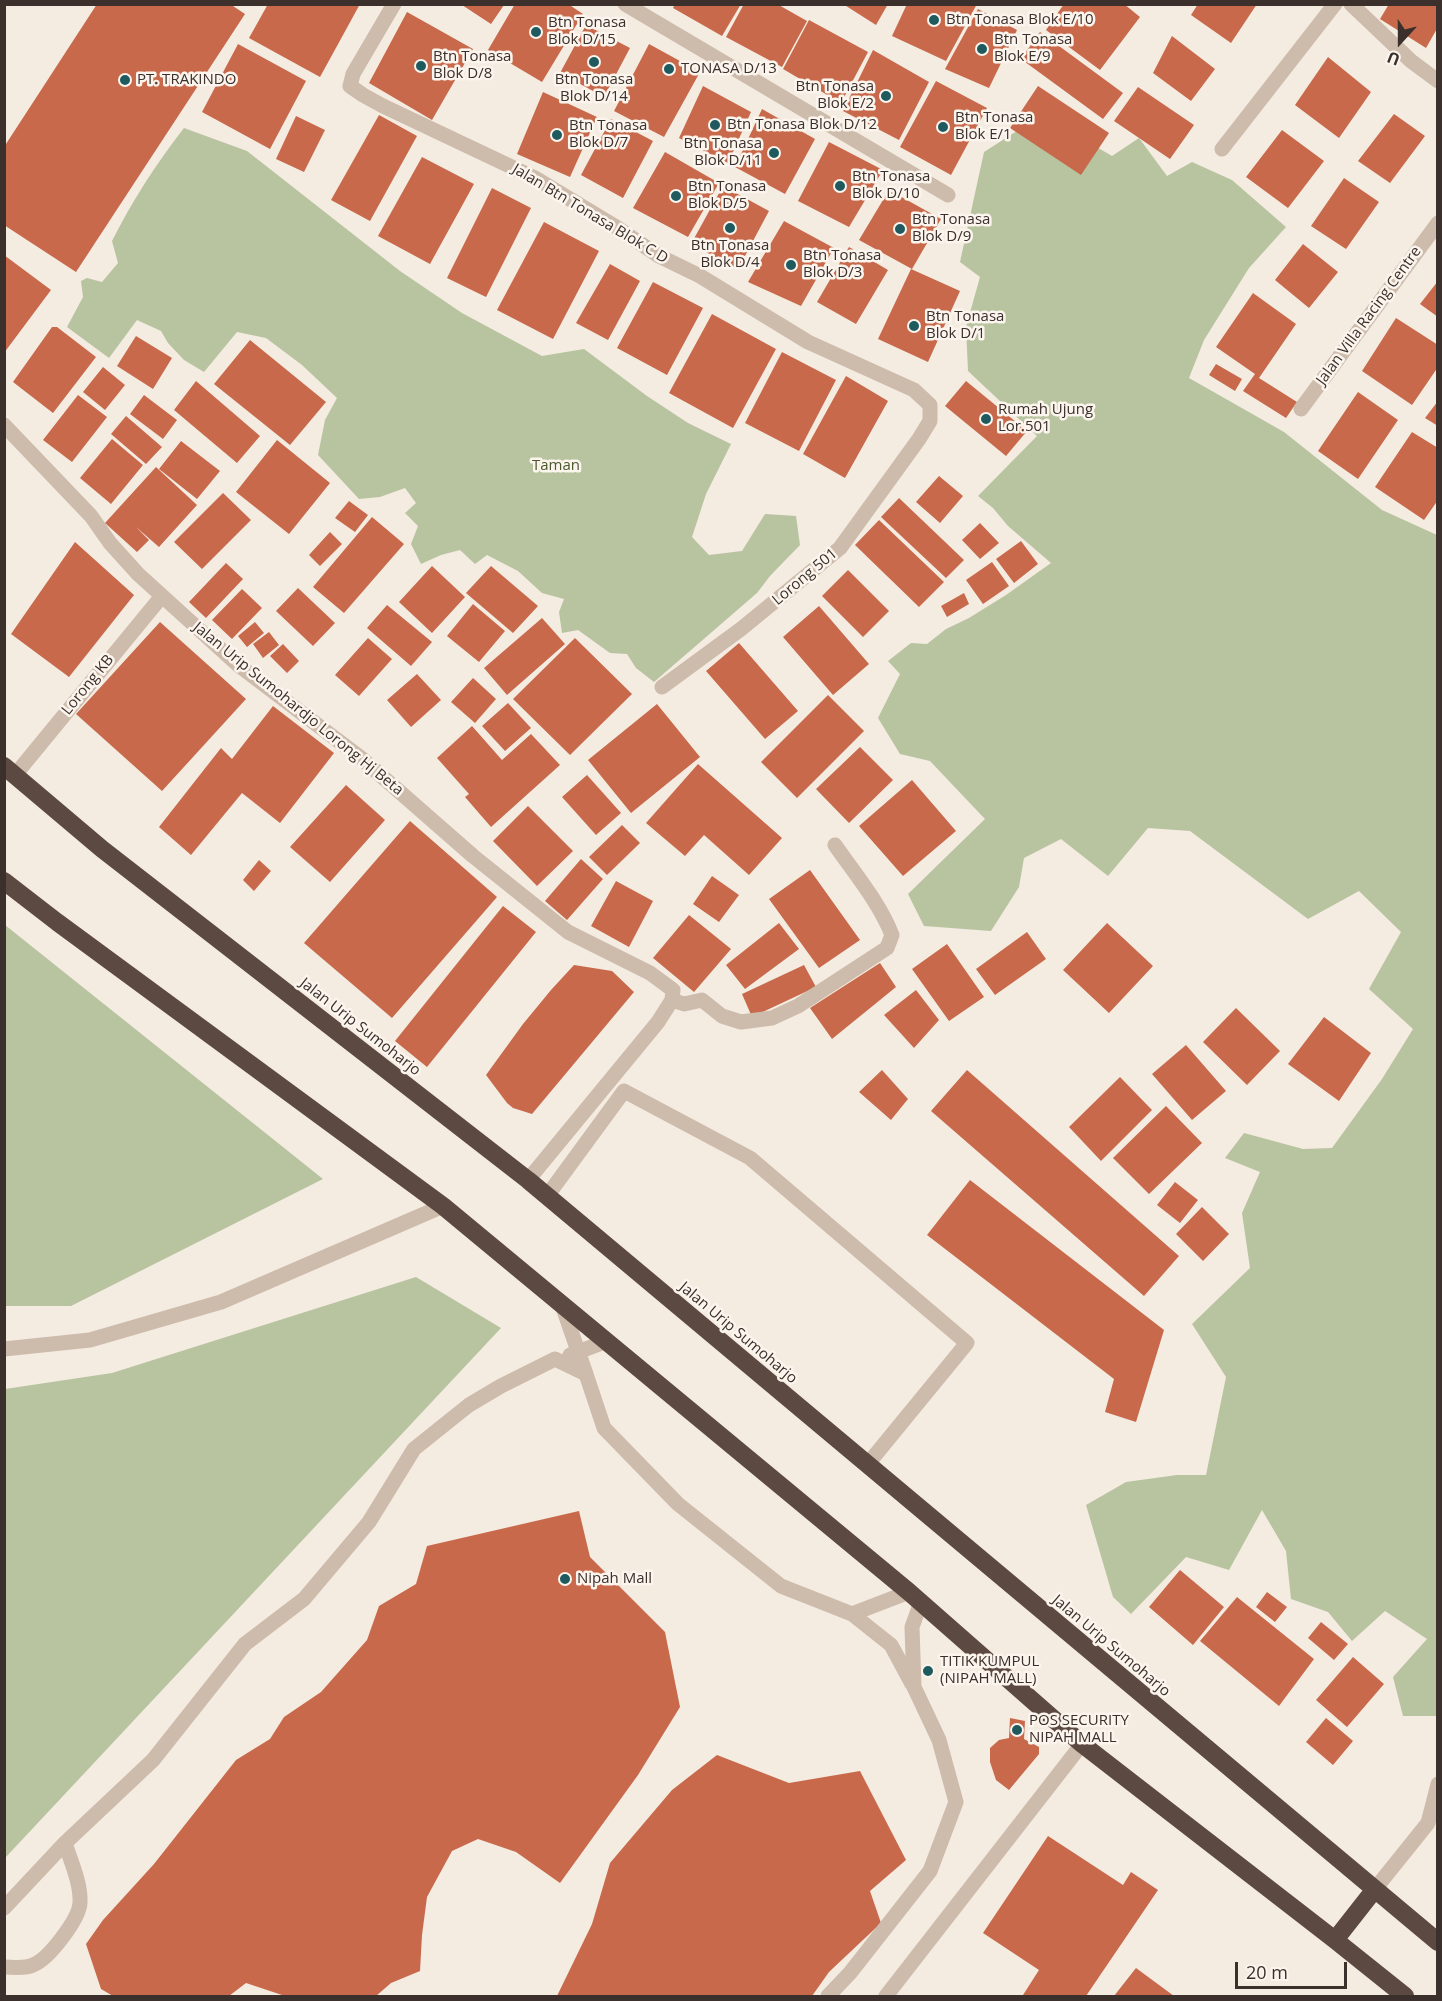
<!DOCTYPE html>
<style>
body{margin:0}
#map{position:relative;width:1442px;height:2001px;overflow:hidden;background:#f4ebe1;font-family:"Open Sans",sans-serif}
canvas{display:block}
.frame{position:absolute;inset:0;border:6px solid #3b302b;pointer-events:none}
.north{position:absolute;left:1370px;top:12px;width:60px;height:60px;-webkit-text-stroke:4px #fbf5ee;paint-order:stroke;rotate:201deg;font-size:16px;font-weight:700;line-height:24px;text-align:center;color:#3b302b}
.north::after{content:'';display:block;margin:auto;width:21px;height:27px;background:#3b302b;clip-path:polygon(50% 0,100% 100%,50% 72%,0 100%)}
.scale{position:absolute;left:1235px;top:1962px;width:112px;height:27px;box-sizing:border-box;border:3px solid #3b302b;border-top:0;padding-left:8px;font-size:18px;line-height:21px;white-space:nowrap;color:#3b302b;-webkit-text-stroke:4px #fbf5ee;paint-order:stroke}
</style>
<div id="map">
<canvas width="1442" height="2001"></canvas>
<div class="frame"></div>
<div class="north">U</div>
<div class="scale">20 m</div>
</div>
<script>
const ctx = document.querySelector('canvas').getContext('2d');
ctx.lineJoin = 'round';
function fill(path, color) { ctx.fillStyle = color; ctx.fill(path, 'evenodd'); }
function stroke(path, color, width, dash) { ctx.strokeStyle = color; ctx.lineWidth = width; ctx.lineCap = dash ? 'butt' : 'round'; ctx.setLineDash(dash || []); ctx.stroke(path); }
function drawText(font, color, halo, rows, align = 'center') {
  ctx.font = font + ' "Open Sans",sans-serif'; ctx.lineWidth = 5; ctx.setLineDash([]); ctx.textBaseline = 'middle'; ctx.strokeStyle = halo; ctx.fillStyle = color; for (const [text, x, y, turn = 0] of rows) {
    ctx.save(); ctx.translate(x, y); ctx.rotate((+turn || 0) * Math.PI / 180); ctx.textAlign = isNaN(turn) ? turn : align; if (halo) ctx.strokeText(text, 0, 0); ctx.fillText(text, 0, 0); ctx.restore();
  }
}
const green = new Path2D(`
 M1042 115 1112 156 1139 138 1167 176 1192 162 1232 180 1286 227 1249 268 1204 340 1189 378 1284 432 1382 510 1437 535V1716H1403L1393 1677 1427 1639 1385 1611 1352 1641 1328 1612 1291 1599 1286 1551 1262 1510 1229 1570 1186 1557 1131 1614 1113 1597 1086 1505 1126 1482 1177 1475H1206L1226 1377 1192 1324 1250 1268 1242 1213 1260 1172 1225 1158 1244 1133 1303 1149 1332 1148 1382 1079 1413 1029 1369 989 1401 932 1359 891 1308 919 1190 831 1148 828 1108 876 1061 839 1024 858 1019 887 991 931 924 926 908 894 985 819 930 761 900 754 878 718 900 674 888 661 911 643 927 644 946 629 969 618 1006 595 1051 563 1008 526 993 508 978 496 1037 436 968 371 966 327 980 277 960 262 984 152Z
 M184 128 247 151 400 271 462 313 542 356 584 349 647 396 688 423 731 444 706 494 692 537 709 555 742 551 765 514 796 516 800 545 770 576 757 593 654 682 636 668 627 654 610 653 578 630 562 633 559 612 564 599 542 593 518 571 487 555 475 564 460 550 441 555 421 564 411 544 418 526 405 513 416 503 405 488 380 497 359 499 318 455 325 420 337 398 302 365 266 338 237 332 204 372 184 360 168 343 161 331 137 320 109 358 67 327 83 297 81 281 87 278 102 282 118 263 112 241C132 201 156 164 184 128Z
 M4 925H5L323 1179 71 1306H5Z
 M416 1277 501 1328 5 1858V1389L112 1373Z`);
const building = new Path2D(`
 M97 4H230L245 14 76 272 4 225V147Z
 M268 4H360L320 77 249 38Z
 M515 4H568L583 14 542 82 488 50Z
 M675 4H741L722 36 673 8Z
 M744 4H777L807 21 782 67 726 37Z
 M843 4H888L876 25Z
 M907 4H977L946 61 892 36Z
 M1064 4H1124L1140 17 1100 70 1046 30Z
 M1198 4H1257L1231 43 1191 15Z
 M1389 4H1438V27L1426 48 1380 19Z
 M462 5H504L491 24Z
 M978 9 1017 30 989 88 945 69Z
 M407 12 473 49 432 120 369 83Z
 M809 20 868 52 841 103 783 69Z
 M586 25 630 48 604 97 560 73Z
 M1040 32 1123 93 1103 119 1021 59Z
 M1172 36 1215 69 1191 101 1153 73Z
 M238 44 306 81 270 149 202 112Z
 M649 44 700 72 664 137 614 111Z
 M873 50 929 82 899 140 843 111Z
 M1328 57 1371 92 1339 138 1295 105Z
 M936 81 987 108 951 175 900 147Z
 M703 86 751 112 728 163 679 138Z
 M1038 86 1109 133 1081 175 1010 128Z
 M1138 87 1194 125 1170 159 1114 121Z
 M543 92 597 117 570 177 517 154Z
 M762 109 815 139 785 194 735 167Z
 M1394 114 1425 136 1390 183 1358 161Z
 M379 115 417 136 370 221 331 200Z
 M296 116 325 130 304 172 276 159Z
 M611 119 653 141 623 198 581 175Z
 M1282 130 1324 161 1288 208 1246 177Z
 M829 142 883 170 849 227 798 201Z
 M665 152 719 183 688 237 633 208Z
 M422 157 474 184 430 264 378 236Z
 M1344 178 1379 202 1346 249 1311 226Z
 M723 186 769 211 738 269 691 244Z
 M492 188 531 208 486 297 447 278Z
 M889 190 941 219 912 269 859 240Z
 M784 221 834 248 801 306 748 282Z
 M544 222 599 251 553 339 497 310Z
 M1303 244 1338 272 1309 308 1275 280Z
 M849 247 888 270 856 324 817 302Z
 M4 255 51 290 4 353Z
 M610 264 640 281 608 340 576 323Z
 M911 269 960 291 928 362 878 339Z
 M1438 281V317L1420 304Z
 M653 282 703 308 667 375 617 348Z
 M1253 293 1296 324 1259 378 1297 402 1286 418 1243 391 1255 374 1216 347Z
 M712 314 776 349 733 428 669 393Z
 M1396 318 1438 345V367L1412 405 1362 371Z
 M52 327H57L96 357 53 413 13 382Z
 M136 336 172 358 153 389 117 366Z
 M250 340 326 402 290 445 214 384Z
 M782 352 836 380 799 451 745 423Z
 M1216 364 1242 379 1235 391 1209 375Z
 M103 367 125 385 105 410 83 392Z
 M846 376 888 401 845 478 803 454Z
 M196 381 260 436 237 463 174 410Z
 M966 381 1027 431 1006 456 945 406Z
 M1358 392 1398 420 1358 479 1318 451Z
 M78 395 107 417 72 462 43 440Z
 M144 395 177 420 163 439 130 414Z
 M1438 401V426L1425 418Z
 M126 416 162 447 146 464 111 434Z
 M1412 432 1438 448V500L1424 520 1375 487Z
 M112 439 143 465 111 504 80 478Z
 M277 440 330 483 289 534 236 492Z
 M181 441 220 471 197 499 159 469Z
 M156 467 197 505 159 547 136 527 149 540 137 552 105 523Z
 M939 476 963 496 940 523 916 502Z
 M223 493 251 520 202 569 174 542Z
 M899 498 964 560 946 578 881 517Z
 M349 501 368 515 355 532 335 518Z
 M372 517 404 544 344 613 313 587Z
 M879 520 944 582 919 607 855 545Z
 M980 523 999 543 980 559 962 540Z
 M330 532 342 544 320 566 309 555Z
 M1021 541 1038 564 1014 583 996 559Z
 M75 542 134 595 69 677 11 634Z
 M992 562 1009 586 983 604 966 580Z
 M226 563 243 579 206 618 189 602Z
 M432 566 465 597 432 633 399 602Z
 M491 566 538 606 513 633 466 593Z
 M848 570 889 611 863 637 822 596Z
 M298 588 335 623 313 646 276 611Z
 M242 589 262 608 232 639 212 620Z
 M964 593 969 604 947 617 941 606Z
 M473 604 505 631 479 662 447 636Z
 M387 605 432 642 411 666 367 628Z
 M819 606 869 664 833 695 783 637Z
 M542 618 565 644 507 695 484 668Z
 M160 622 246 699 162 791 76 714Z
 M255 622 264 633 247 647 238 636Z
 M269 632 279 645 263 658 253 644Z
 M368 638 392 659 359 696 335 675Z
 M575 638 632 694 570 755 513 699Z
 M739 643 798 711 765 739 706 671Z
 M283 644 299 661 287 673 270 656Z
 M417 674 441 700 411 727 387 700Z
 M473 678 496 699 475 723 451 702Z
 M828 695 864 731 797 798 761 762Z
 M508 703 531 728 505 751 482 726Z
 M657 704 700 757 631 813 588 760Z
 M273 706 334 753 280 823 242 793 191 855 159 827 221 748 232 759Z
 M472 726 502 760 531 734 560 765 491 827 465 797 469 794 437 758Z
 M860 747 893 780 849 823 816 789Z
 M698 764 782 838 749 875 704 835 685 856 646 823Z
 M587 775 621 813 596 835 562 797Z
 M912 780 956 831 903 876 859 826Z
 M346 785 385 820 330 882 290 847Z
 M528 806 573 851 537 886 493 841Z
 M410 821 497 897 392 1018 304 943Z
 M622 825 640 843 607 875 589 857Z
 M581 859 603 879 567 920 545 901Z
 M259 860 271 871 254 891 243 880Z
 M810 870 860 940 819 968 769 899Z
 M712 876 739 895 719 922 693 904Z
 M616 881 653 901 629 947 591 926Z
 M503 906 536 932 427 1067 395 1041Z
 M689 915 731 949 694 992 653 958Z
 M779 923 799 949 745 989 726 965Z
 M1107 923 1153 966 1109 1013 1063 970Z
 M1027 932 1046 959 995 995 976 969Z
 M947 944 984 997 949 1021 912 969Z
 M880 963 896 987 832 1039 810 1008Z
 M574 965 612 971 634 992 532 1114 513 1108 507 1103 486 1075 523 1024 551 990Z
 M804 965 816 987 752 1017 742 994Z
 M916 990 939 1020 914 1048 884 1015Z
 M1236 1008 1280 1051 1247 1085 1203 1042Z
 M1324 1017 1371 1053 1339 1101 1288 1064Z
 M1186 1045 1226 1091 1192 1120 1152 1074Z
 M882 1070 908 1099 891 1120 859 1092Z
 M967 1070 1179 1256 1144 1296 931 1111Z
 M1120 1077 1152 1110 1101 1161 1069 1127Z
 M1166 1106 1202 1143 1149 1194 1113 1158Z
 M970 1180 1164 1330 1136 1422 1105 1412 1114 1379 927 1235Z
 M1175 1182 1198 1200 1180 1223 1157 1205Z
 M1202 1207 1229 1234 1203 1261 1176 1234Z
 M579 1511 590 1557 665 1632 680 1707 638 1775 560 1883 516 1852 478 1839 452 1851 427 1897 422 1935 420 1971 391 1983 376 1996H285L246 1983 229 1996H113L101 1989 86 1944 103 1920 154 1864 236 1760 270 1739 284 1717 321 1692 367 1640 379 1606 416 1584 427 1546Z
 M1180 1570 1224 1607 1193 1645 1149 1607Z
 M1267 1592 1287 1607 1275 1622 1256 1607Z
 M1237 1597 1314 1659 1279 1706 1200 1641Z
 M1321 1622 1348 1644 1334 1660 1308 1638Z
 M1353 1657 1384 1684 1347 1727 1316 1700Z
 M1010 1718 1025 1721 1024 1739 1039 1747V1754L1009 1790 996 1780 990 1762V1748L999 1740 1009 1738Z
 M1326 1718 1353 1741 1333 1765 1306 1742Z
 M717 1755 789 1783 860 1771 906 1860 870 1891 881 1923 829 1972 812 1996H557L592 1924 610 1863 672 1790Z
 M1048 1836 1123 1885 1131 1872 1158 1890 1086 1996H1026L1023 1995 1039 1970 983 1933Z
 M1136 1968 1174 1996H1114Z`);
const lane = new Path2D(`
 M547 1196 624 1091 750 1158 967 1343 867 1465
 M561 1302 586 1374
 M4 1349 90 1340 221 1302 443 1206
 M570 1355 607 1341
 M852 1614 891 1645 912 1684
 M1375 1889 1428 1823 1438 1784
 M4 1908 65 1843 153 1760 245 1644 304 1599 369 1522 414 1449 469 1405 501 1386 555 1359 586 1374 604 1428 678 1504 781 1586 852 1614 909 1592
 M4 1967C13 1967 25 1969 33 1965 49 1959 79 1919 80 1903 81 1883 71 1862 65 1843
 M828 1996 850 1973 930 1871 956 1802 939 1740 914 1687 912 1627 921 1602`);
const street = new Path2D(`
 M394 4 353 74 350 86 363 95 383 106 535 178 616 227 659 256 700 276 808 342 914 390 930 405V421L919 439 840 548 741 629 662 687
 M625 4 948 195
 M1351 4 1411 61 1438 81
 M1222 149 1335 4
 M1301 409 1438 223
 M4 425 91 516 110 543 138 574 237 664 361 758 473 856 568 932 650 973 673 990 672 1000 658 1022 528 1180
 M15 775 162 596
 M672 1000 684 1004 702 1000 722 1016 741 1022 772 1018 798 1006 887 948 892 935C879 902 855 874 835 845
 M886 1996 1082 1744`);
const highway = new Path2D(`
 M4 766 102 849 528 1180 1438 1942
 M4 881 57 922 443 1206 909 1592 1082 1744 1335 1940 1405 1996
 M1335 1940 1375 1889`);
const markers = [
 [934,20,6,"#1f5a5e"],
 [536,32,6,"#1f5a5e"],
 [982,49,6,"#1f5a5e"],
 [594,62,6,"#1f5a5e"],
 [421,66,6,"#1f5a5e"],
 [669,69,6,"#1f5a5e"],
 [125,80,6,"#1f5a5e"],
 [886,96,6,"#1f5a5e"],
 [715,125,6,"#1f5a5e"],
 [943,127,6,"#1f5a5e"],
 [557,135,6,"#1f5a5e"],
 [774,153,6,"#1f5a5e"],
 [840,186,6,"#1f5a5e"],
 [676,196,6,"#1f5a5e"],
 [730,228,6,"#1f5a5e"],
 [900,229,6,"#1f5a5e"],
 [791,265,6,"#1f5a5e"],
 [914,326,6,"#1f5a5e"],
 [986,419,6,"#1f5a5e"],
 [565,1579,6,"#1f5a5e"],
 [928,1671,6,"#1f5a5e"],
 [1017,1730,6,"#1f5a5e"]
];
const poiNames = [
 ["Btn Tonasa Blok E/10",946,20],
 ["Btn Tonasa",548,23],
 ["Blok D/15",548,40],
 ["Btn Tonasa",994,40],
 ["Blok E/9",994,57],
 ["Btn Tonasa",433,57],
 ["Blok D/8",433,74],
 ["TONASA D/13",681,69],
 ["PT. TRAKINDO",137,80],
 ["Btn Tonasa",594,80,"center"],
 ["Blok D/14",594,97,"center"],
 ["Btn Tonasa",874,87,"right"],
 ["Blok E/2",874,104,"right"],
 ["Btn Tonasa",955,118],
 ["Blok E/1",955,135],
 ["Btn Tonasa Blok D/12",727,125],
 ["Btn Tonasa",569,126],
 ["Blok D/7",569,143],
 ["Btn Tonasa",762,144,"right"],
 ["Blok D/11",762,161,"right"],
 ["Btn Tonasa",852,177],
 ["Blok D/10",852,194],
 ["Btn Tonasa",688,187],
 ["Blok D/5",688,204],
 ["Btn Tonasa",912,220],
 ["Blok D/9",912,237],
 ["Btn Tonasa",730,246,"center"],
 ["Blok D/4",730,263,"center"],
 ["Btn Tonasa",803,256],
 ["Blok D/3",803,273],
 ["Btn Tonasa",926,317],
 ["Blok D/1",926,334],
 ["Rumah Ujung",998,410],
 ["Lor.501",998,427],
 ["Nipah Mall",577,1579],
 ["TITIK KUMPUL",940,1662],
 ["(NIPAH MALL)",940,1679],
 ["POS SECURITY",1029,1721],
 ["NIPAH MALL",1029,1738]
];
const streetNames = [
 ["Jalan Btn Tonasa Blok C D",590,214,31],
 ["Jalan Villa Racing Centre",1369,316,-54],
 ["Lorong 501",805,577,-40],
 ["Lorong KB",88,685,-51],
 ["Jalan Urip Sumohardjo Lorong Hj Beta",298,709,39],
 ["Jalan Urip Sumoharjo",360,1027,38],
 ["Jalan Urip Sumoharjo",738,1333,40],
 ["Jalan Urip Sumoharjo",1111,1646,40]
];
const parkNames = [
 ["Taman",556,466]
];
fill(green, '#b8c4a0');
fill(building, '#c8694b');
stroke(lane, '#cdbbac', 15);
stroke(street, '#cdbbac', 15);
stroke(highway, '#5c4a42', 18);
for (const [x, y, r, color] of markers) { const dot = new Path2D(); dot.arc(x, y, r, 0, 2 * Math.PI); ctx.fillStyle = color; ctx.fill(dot); stroke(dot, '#fbf5ee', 2); }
drawText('15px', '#3b302b', '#fbf5ee', poiNames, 'left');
drawText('15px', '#3b302b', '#fbf5ee', streetNames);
drawText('15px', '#4a5a2e', '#fbf5ee', parkNames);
</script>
